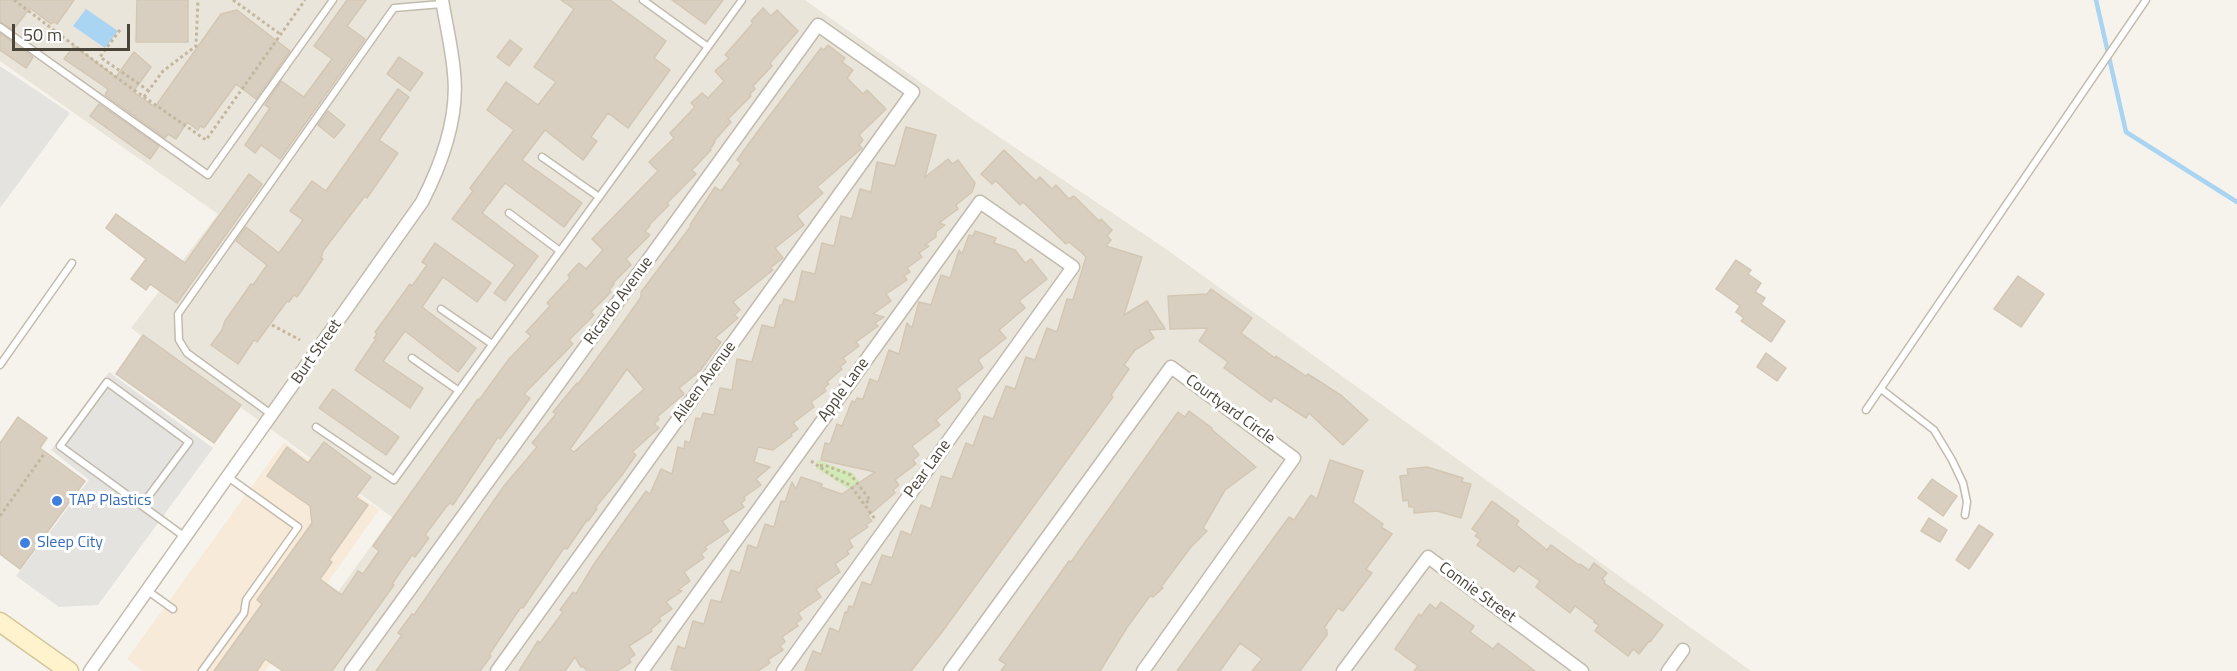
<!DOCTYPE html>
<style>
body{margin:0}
#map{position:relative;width:2237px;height:671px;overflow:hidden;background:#f6f3ec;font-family:"Titillium Web",sans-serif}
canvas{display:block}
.scale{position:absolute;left:12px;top:24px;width:118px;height:27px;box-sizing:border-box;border:3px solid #4b4439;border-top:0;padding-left:8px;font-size:18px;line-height:21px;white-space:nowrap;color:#4b4439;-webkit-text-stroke:4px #fff;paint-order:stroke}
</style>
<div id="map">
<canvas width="2237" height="671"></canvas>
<div class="scale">50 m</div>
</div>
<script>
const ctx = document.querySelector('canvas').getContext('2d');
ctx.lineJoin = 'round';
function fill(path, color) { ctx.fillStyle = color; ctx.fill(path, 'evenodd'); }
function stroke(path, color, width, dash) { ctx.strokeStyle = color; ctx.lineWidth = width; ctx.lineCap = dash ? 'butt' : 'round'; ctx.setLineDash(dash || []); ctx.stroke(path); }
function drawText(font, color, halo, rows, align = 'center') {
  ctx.font = font + ' "Titillium Web",sans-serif'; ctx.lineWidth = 6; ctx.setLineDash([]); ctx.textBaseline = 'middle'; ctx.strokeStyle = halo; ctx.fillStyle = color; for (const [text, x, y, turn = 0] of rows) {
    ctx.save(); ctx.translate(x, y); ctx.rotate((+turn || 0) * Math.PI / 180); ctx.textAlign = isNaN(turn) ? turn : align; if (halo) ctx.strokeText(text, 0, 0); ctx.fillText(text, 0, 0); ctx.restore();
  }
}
const residential = new Path2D(`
 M0 0H805L971 118 1166 249 1751 671H281L392 517 131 328 218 214 0 61Z`);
const commercial = new Path2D(`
 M284 442 379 510 265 671H143L127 659Z`);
const green = new Path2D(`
 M817 460 853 473 875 501 864 509 849 489 816 468Z`);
const parking = new Path2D(`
 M0 66 70 113 0 208Z
 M109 372 213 448 98 605 59 607 16 576 89 480 51 450Z`);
const water = new Path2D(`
 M86 9 118 31 105 48 73 26Z`);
const stream = new Path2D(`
 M2096 0 2126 132 2237 202`);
const building = new Path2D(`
 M0 0H74L57 24 54 22 51 24 30 8 13 30 0 22Z
 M137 0H188V42H136Z
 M347 0H366L347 26 365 39 280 159 261 145 255 153 245 145 270 108 265 105 281 81 304 97 332 59 314 46Z
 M561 0H610L666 41 654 58 670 70 628 128 608 113 591 137 597 141 583 160 545 130 522 160 582 203 564 227 505 183 482 213 538 256 505 301 494 293 515 265 452 219 473 191 470 188 514 130 487 110 506 82 538 105 556 82 534 67 574 9Z
 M672 0H723L705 24Z
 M763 8 771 16 777 10 798 31 770 63 772 66 753 86 755 89 750 94 751 96 728 119 731 122 714 141 715 142 710 149 711 150 692 170 696 174 667 203 669 205 649 225 650 226 645 231 650 235 626 259 631 265 613 283 614 284 609 290 611 292 591 312 594 315 569 340 573 344 524 394 530 398 500 439 498 437 453 505 450 503 446 507 425 535 429 538 415 557 412 555 392 584 394 585 332 671H283L265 659 257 671H214L262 604 257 600 312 523 310 506 267 476 287 447 308 463 324 442 371 477 356 497 368 505 329 560 332 562 320 579 342 595 358 571 363 574 379 551 373 546 478 399 479 400 509 359 531 336 526 332 550 306 547 303 570 278 568 275 579 263 586 269 603 250 592 239 658 171 649 162 674 138 670 133 695 107 691 103 702 93 708 98 724 81 715 71 729 58 725 55 753 23 751 21Z
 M237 10 290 51 256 99 236 84 204 128 200 126 198 130 187 122 176 139 168 134 165 138 105 95 108 89 64 59 74 46 116 77 134 52 151 67 133 92 155 107 221 14Z
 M0 33 33 57 26 68 0 50Z
 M510 40 522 49 509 66 497 57Z
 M828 45 845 58 842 62 853 70 847 78 863 94 867 90 886 109 859 135 863 140 859 145 862 148 817 187 823 193 797 216 804 225 775 248 783 258 770 268 773 270 733 302 740 310 734 315 738 318 715 338 721 342 699 372 679 388 684 394 657 417 659 419 654 424 659 428 632 452 636 455 622 475 595 508 597 509 588 521 587 520 567 549 564 548 523 608 521 607 489 655 491 656 480 671H376L402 635 398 633 412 614 414 615 504 486 537 447 532 443 556 414 553 412 577 383 578 384 620 327 641 297V292L691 226 690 225 715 187 721 191 741 163 737 160 758 131 821 48 824 50ZM627 369 644 389 574 452 570 449Z
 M399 57 423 73 410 91 387 74Z
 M398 89 409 97 379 140 398 153 367 198 365 196 323 251 321 258 323 259 297 297 294 295 289 302 287 301 257 342 254 340 238 364 211 345 222 330 225 321 251 284 253 285 267 265 236 241 246 227 279 253 303 220 290 211 312 181 326 191Z
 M99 104 159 146 150 159 90 116Z
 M328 111 345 125 334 138 318 125Z
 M906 127 936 135 925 177 948 159 952 164 958 160 975 183 972 192 956 205 958 209 939 223 945 225 936 232V237L925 245 929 246 919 253 922 257 907 268 910 272 904 276 907 280 886 294 891 301 873 314 884 317 875 323 878 326 856 342 859 346 843 358 846 362 840 367 842 369 827 382 829 384 824 388 826 391 811 402 814 407 793 423 798 429 791 434 792 436 773 450 758 447 754 462 770 467 756 479 761 485 744 497 745 500 741 503 744 507 722 521 729 531 705 547 707 549 701 554 704 558 684 572 690 581 678 590 682 591 666 602 672 609 659 618 661 621 651 629 652 631 629 646 635 655 629 659 631 662 618 671H587L583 666 581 667 575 657 565 671H519L538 641 540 643 563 612 560 610 573 592 576 594 594 564 626 519 646 491 650 494 661 469 672 474 678 447 684 449 685 441 690 443 696 418 701 419 703 413 714 415 720 388 732 390 737 359 752 362 762 325 774 328 780 305H782L784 299 795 302 802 271 815 274 822 243 834 246 841 216 852 219 860 189 871 192 877 162 895 166Z
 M1004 150 1036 181 1040 177 1052 189 1056 185 1069 199 1074 196 1099 221 1101 219 1112 230 1107 236 1111 240 1106 246 1142 257 1124 315 1147 301 1165 329 1149 330 1154 338 1135 350 1124 365 1129 369 1111 395 1113 397 942 632 911 671H805L813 651 821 654 830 628 839 632 845 612 847 613 849 606 853 607 862 582 871 585 882 555 892 558 901 531 911 535 921 505 931 509 941 476 952 479 966 443 973 446 984 416 993 419 1006 386 1015 389 1026 357 1035 360 1047 328 1057 332 1067 299 1073 300 1086 257 1082 253 1083 250 1081 252 1069 242 1066 244 1023 202 1020 205 996 181 992 184 981 174Z
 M249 174 262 184 177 303 150 284 146 290 131 279 146 259 106 228 116 214 185 263Z
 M975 231 996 238 994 243 1015 250 1025 263 1031 259 1047 279 1019 301 1025 308 999 330 1006 338 978 360 983 368 956 389 960 394V399L936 420 940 425 912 446 919 455 913 460 916 464 895 480 899 485 893 490 895 493 868 516 872 521 866 525 868 527 849 540 853 547 847 551 849 554 835 564 840 572 816 589 821 597 798 613 802 619 796 623 798 626 782 637 785 642 780 646 783 650 768 660 770 663 758 671H678L671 669 678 646 685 649 693 621 704 624 711 600 721 602 731 570 740 573 748 545 757 548 765 524 774 527 781 501 785 502 792 482 796 489 801 477 822 484 821 487 842 494 875 472 821 460 825 443 830 444 837 424 842 426 852 401 855 402 857 398 863 399 870 379 878 382 889 350 899 354 907 323 912 328 919 302 931 305 941 275 950 278 959 250 962 254 969 235 973 236Z
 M435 243 491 283 477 302 443 277 422 307 476 348 458 372 405 331 383 361 423 388 410 408 355 370 376 339 374 338 377 334 375 332 384 320 410 284 412 286 427 265 422 262Z
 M1736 260 1751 270 1748 274 1761 283 1755 292 1765 298 1761 304 1785 321 1771 342 1741 321 1744 318 1736 312 1740 306 1716 289Z
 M2018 276 2044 294 2021 327 1994 309Z
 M1211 289 1252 318 1241 333 1275 358 1276 356 1306 376 1308 374 1342 396 1368 420 1343 445 1309 413 1306 418 1274 397 1271 402 1224 368 1228 362 1199 341 1208 328 1170 329 1168 296 1207 294Z
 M143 335 241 405 214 443 116 374Z
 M1766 353 1786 368 1777 381 1757 367Z
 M333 389 399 437 386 455 319 408Z
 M1189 411 1212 428 1211 429 1256 467 1225 490 1203 528 1207 531 1191 547 1161 587 1163 588 1153 597 1150 596 1128 626 1100 671H1001L1006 664 999 660 1069 561 1071 562 1178 412 1185 417Z
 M18 417 47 438 40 448 85 481 20 569 0 554V443Z
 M1330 460 1363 471 1353 502 1383 524 1381 527 1392 534 1366 569 1372 573 1343 611 1338 608 1324 628 1327 630V635L1300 671H1252L1262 659 1240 643 1220 671H1177L1289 517 1294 520 1311 495 1317 499Z
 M1427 467 1463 478 1462 482 1471 484 1461 518 1437 511 1414 513V507H1409L1408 500 1403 501 1400 476 1408 475 1407 469Z
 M1932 479 1957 496 1943 516 1918 498Z
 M1492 501 1519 521 1516 525 1547 550 1551 545 1579 565 1580 564 1589 570 1594 563 1607 573 1602 579 1605 581 1604 583 1663 625 1650 642 1649 641 1639 654 1633 649 1628 656 1595 631 1599 625 1594 622 1595 621 1575 606 1570 613 1536 587 1540 581 1519 566 1514 572 1477 545 1481 540 1475 536 1478 533 1472 529Z
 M1929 518 1947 530 1940 542 1921 531Z
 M1979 525 1993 534 1969 569 1956 560Z
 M1441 602 1474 626 1470 632 1474 635 1493 649 1498 643 1535 671H1414L1418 666 1395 649 1419 614 1421 616 1430 604 1436 609Z`);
const path = new Path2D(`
 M14 0 124 83 206 140 305 0
 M233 0 280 34
 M120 30 100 57 149 91
 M144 97 163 71 196 46 198 0
 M272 325 300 340
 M811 461 837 479 850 485 875 519
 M820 466 824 465 851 475 870 500 864 504
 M0 516 44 454`);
const lane = new Path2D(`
 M643 0 708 47
 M0 27 208 175 333 0
 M542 157 599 197
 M509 213 560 251
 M441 309 492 344
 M412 358 459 391
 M0 365 72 263
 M1881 389 1934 430 1952 460 1963 483 1967 502 1965 515
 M1866 410 2146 0
 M271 414 187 353 179 340 178 314 394 8 442 4
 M316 427 394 480 742 0
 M142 505 189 442 107 382 60 446 185 537
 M148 591 173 609
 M202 671 244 613 246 600 298 527 228 477`);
const street = new Path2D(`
 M90 671 422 202C442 163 459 118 454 73 452 49 446 24 442 0
 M351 671 818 25 913 92 497 671
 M642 671 980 202 1073 267 783 671
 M950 671 1171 367 1294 458 1143 671
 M1343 671 1428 557 1582 671
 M1668 671 1683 650`);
const secondary = new Path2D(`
 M0 622 69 671`);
const markers = [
 [57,501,6,"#3f7fe0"],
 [25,543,6,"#3f7fe0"]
];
const streetNames = [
 ["Ricardo Avenue",619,301,-54],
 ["Burt Street",317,352,-55],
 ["Aileen Avenue",705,382,-54],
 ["Apple Lane",844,390,-54],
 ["Courtyard Circle",1230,410,36],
 ["Pear Lane",928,469,-54],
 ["Connie Street",1477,593,36]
];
const shopNames = [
 ["TAP Plastics",69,501],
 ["Sleep City",37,543]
];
fill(residential, '#eae5da');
fill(commercial, '#f7ead8');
fill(green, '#d2eab5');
fill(parking, '#e5e3e0');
fill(water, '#a9d4f2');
stroke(stream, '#a9d4f2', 4.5);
fill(building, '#d8cfc1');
stroke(building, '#d3c7b4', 1.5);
stroke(lane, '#c2bbae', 9);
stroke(street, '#c2bbae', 15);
stroke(secondary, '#d6c79b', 21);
stroke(path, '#c4b79f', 3, [3, 3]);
stroke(lane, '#fff', 6);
stroke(street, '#fff', 12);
stroke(secondary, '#fff3cd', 18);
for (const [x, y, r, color] of markers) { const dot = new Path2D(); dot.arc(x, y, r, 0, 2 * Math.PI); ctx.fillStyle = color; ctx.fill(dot); stroke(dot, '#fff', 2); }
drawText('16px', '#4b4439', '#fff', streetNames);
drawText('16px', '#366cbe', '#fff', shopNames, 'left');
</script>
